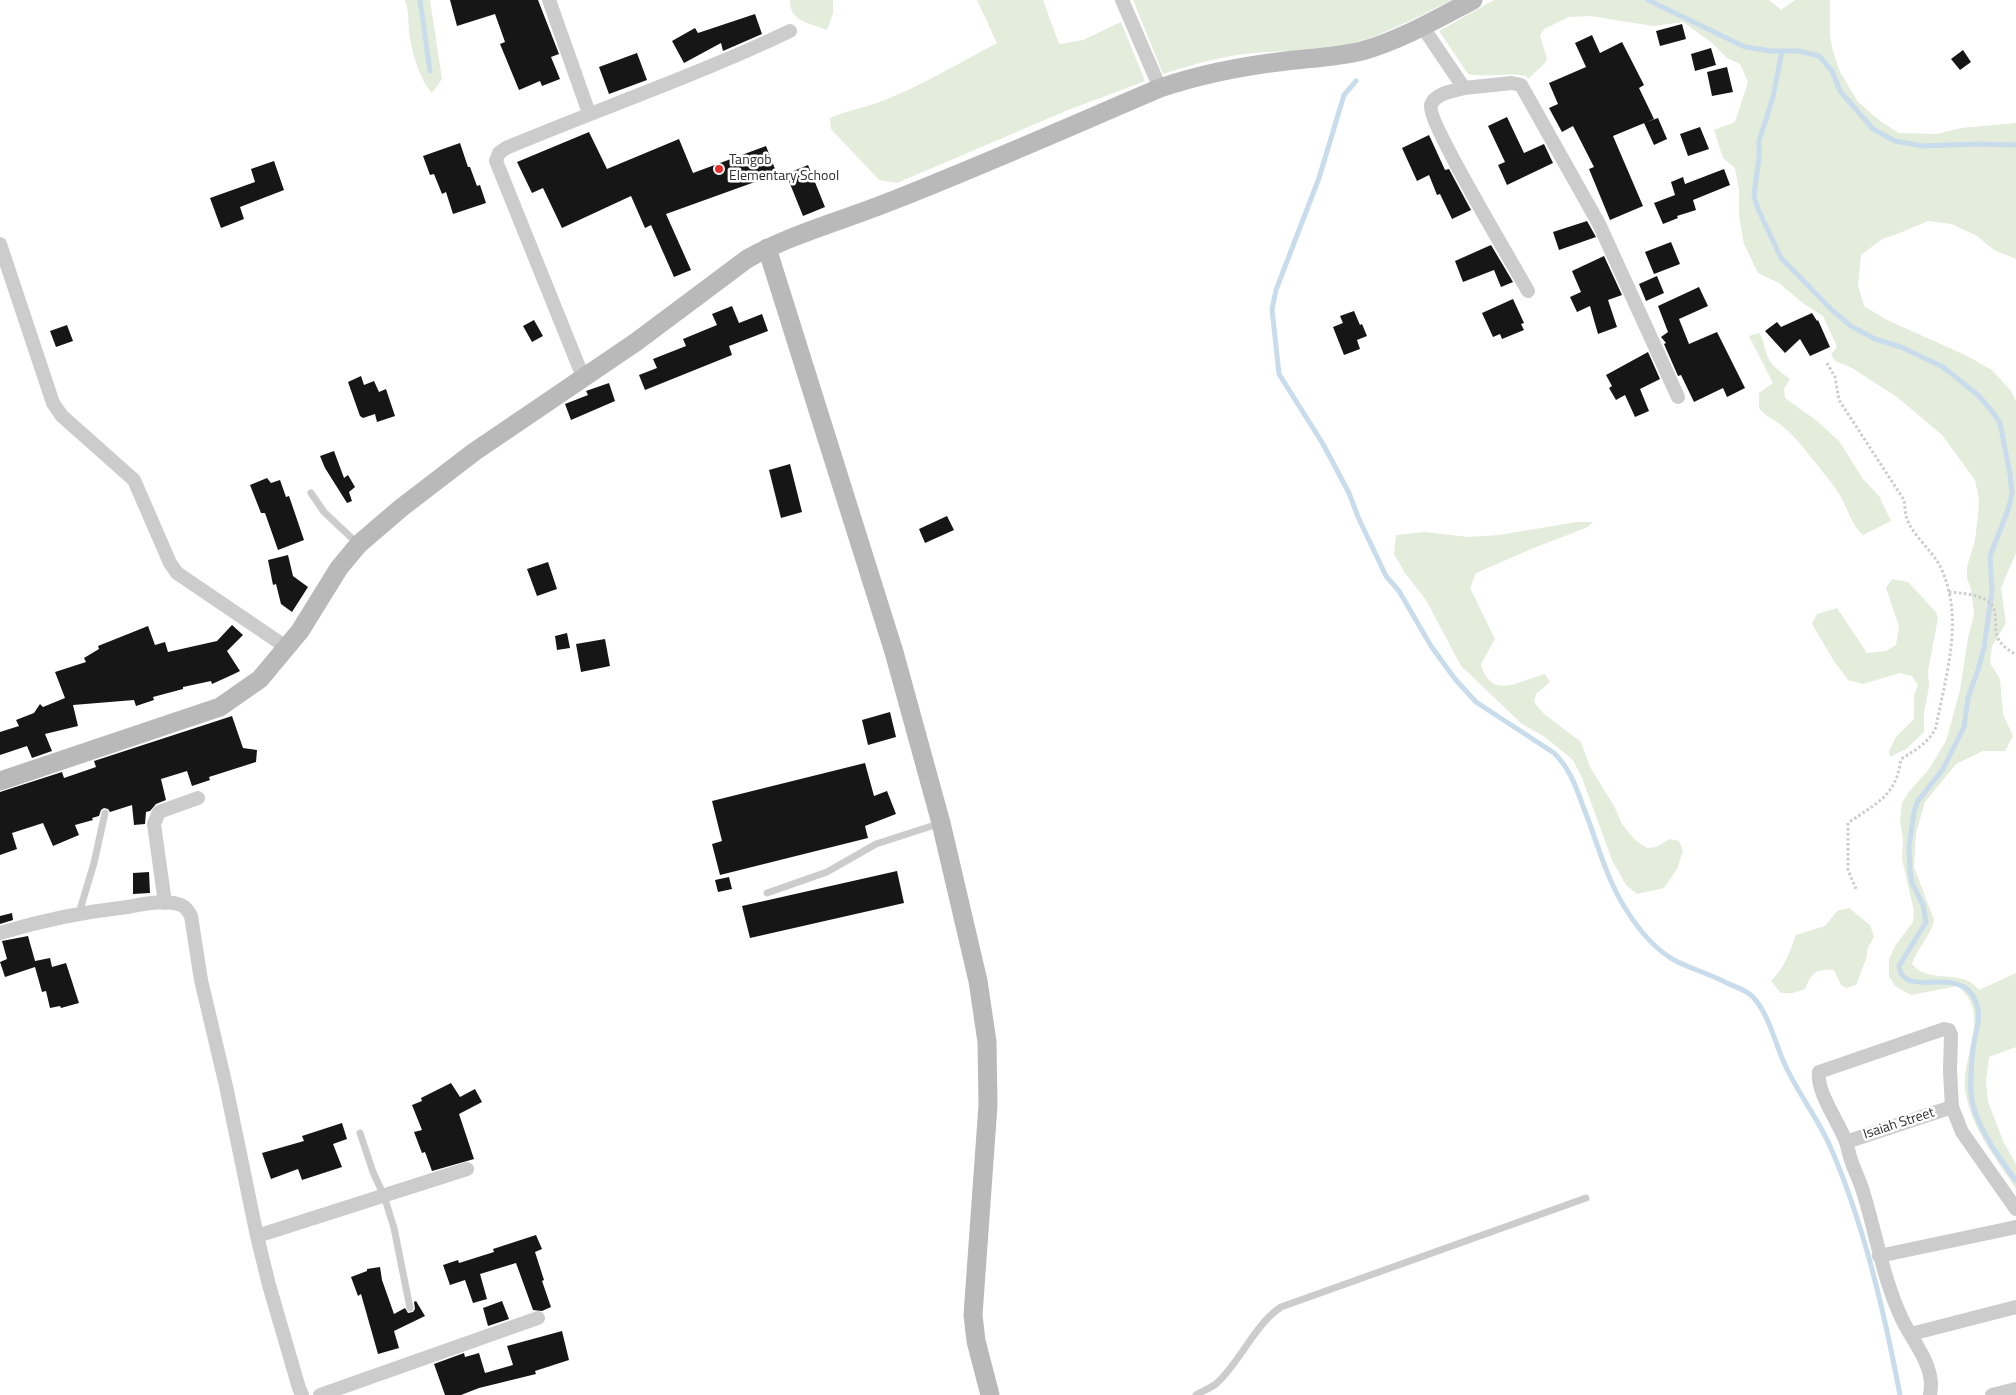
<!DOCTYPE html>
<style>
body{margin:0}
canvas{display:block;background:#fff}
</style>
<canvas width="2016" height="1395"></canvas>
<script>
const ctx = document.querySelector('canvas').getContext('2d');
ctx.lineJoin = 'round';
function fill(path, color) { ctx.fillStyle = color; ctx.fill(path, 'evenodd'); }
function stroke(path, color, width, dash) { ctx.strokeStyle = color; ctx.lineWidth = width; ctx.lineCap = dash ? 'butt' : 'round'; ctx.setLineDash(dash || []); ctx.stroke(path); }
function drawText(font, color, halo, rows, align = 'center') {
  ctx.font = font + ' "Titillium Web",sans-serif'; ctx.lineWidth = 5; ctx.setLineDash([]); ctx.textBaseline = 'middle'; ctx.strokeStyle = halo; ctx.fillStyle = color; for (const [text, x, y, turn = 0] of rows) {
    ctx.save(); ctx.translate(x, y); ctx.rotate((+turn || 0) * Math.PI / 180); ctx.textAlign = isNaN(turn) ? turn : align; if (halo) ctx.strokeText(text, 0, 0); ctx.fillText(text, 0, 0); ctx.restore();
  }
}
const green = new Path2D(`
 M405 0H430L442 79 432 93C419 79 411 50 409 31 408 21 409 10 405 0Z
 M790 0H833V13L827 30C810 23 789 22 790 0Z
 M977 0H1043L1059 44 1083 40 1121 22 1145 81 1068 110 897 183 879 180 831 129 830 118C848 110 867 107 885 100 924 84 960 63 997 43Z
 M1133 0H1452C1421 15 1384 35 1351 44 1314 54 1274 49 1237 55 1212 59 1188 66 1163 74Z
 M1494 0H1769L1781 10 1795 0H1830V36L1833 51 1840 72 1858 102 1880 121 1899 133 1937 134 1961 128 2016 123V259L1994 250 1977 236 1952 224 1928 221 1897 234 1882 239 1861 255 1858 285 1864 306 1887 320 1965 355 1992 370 2011 391 2016 401V553L2001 588 2006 623 1992 646 1990 663 2000 679 2003 714 2013 736 2005 751H1983L1956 764 1925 802 1916 833 1914 867 1934 920C1931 936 1917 948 1912 964 1926 982 1952 972 1970 982 1973 984 1977 987 1979 990L2016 973V1047L1989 1057 1986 1080 1988 1102 2004 1143 2016 1164V1189C1997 1159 1972 1130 1966 1094 1959 1058 1994 1013 1957 986L1911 995 1895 986 1889 976V959L1895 946 1913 922 1914 911 1902 859 1903 840 1900 821 1902 803 1908 793 1929 769 1946 741 1960 690 1968 638 1974 615 1971 589 1967 578V567L1975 540 1978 516 1979 499 1975 480 1942 435 1897 397 1852 368 1835 361 1831 354 1837 347 1823 316 1804 304 1779 283 1758 273 1744 244 1739 216V190L1735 168 1723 158 1714 130 1735 122 1748 82 1740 64 1727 58 1711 42 1683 22 1653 26 1591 16 1569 17 1544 29 1540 36 1547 59 1545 63 1528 79 1526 76C1507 72 1487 78 1468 74L1439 31Z
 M1759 333C1764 340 1763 344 1766 352 1769 364 1780 372 1790 379L1784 389 1785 398 1817 421 1839 441 1863 479 1879 496 1891 521 1863 535C1851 525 1847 506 1838 492 1829 479 1819 467 1809 455 1801 444 1791 433 1780 424 1772 418 1766 417 1759 408V393L1773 383 1749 336Z
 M1577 522H1593L1586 528 1536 547 1476 573 1470 588 1495 639 1481 664C1491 701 1519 681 1545 674L1550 682 1536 694 1534 702 1543 713 1581 742 1590 767 1614 806 1622 824 1635 840 1647 848 1656 847 1670 839 1679 841 1683 851 1677 869 1664 888 1637 894 1626 885 1612 860 1582 778 1573 760 1545 737 1522 724 1461 666 1426 600 1405 573 1394 554 1396 535 1425 532 1468 537 1499 535Z
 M1892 579 1908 582 1936 612 1938 618 1928 671 1929 687 1924 713V732L1906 749 1890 757 1889 752 1895 738 1914 719V695L1918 685 1912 676 1900 673 1863 684 1848 680 1834 661 1812 624 1817 614 1837 608 1867 653 1886 651 1896 645 1899 626 1886 588Z
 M1849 908 1870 925 1874 937 1868 947 1866 959 1856 985 1846 988 1841 985 1834 970C1816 969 1812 972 1805 989L1793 993H1781L1771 981C1784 968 1790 952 1796 935L1825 926 1837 911Z`);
const stream = new Path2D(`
 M420 0 430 71
 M1648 0 1745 47 1771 51H1799L1819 56 1832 71 1840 91 1873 129 1895 141 1922 146 1976 144 2016 145
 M1782 51 1773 97 1759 141V157L1754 196 1758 209 1781 258 1833 311 1851 326 1875 339 1901 347 1943 367 1978 395 1991 410 2000 423 2010 474 2012 493 2008 510 1990 556 1992 591 1984 648 1978 670 1968 698 1964 727 1943 769 1918 801 1914 812 1909 847 1910 871 1912 883 1923 905 1926 922 1899 966C1903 1001 1961 962 1976 1002 1982 1016 1976 1029 1974 1043 1972 1053 1970 1083 1971 1093 1973 1122 1999 1158 2016 1181
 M1356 81 1344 95 1319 178 1276 290 1272 309 1279 374 1323 444 1349 493 1358 517 1386 576 1399 591 1431 646 1455 679 1476 702 1554 753C1569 767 1576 787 1583 806 1597 841 1606 879 1627 911 1639 930 1655 949 1674 960 1691 969 1710 974 1727 983 1735 987 1747 990 1753 997 1771 1017 1775 1046 1787 1069 1800 1096 1818 1119 1830 1146 1864 1224 1884 1311 1900 1395`);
const building = new Path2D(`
 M450 0H538L559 54 551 57 560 79 542 86 540 81 519 90 500 44 505 42 495 14 457 26Z
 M755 14 762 34 723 51 721 43 684 63 672 41 695 28 698 33Z
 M1682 24 1686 39 1660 46 1656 31Z
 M1592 35 1600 53 1622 42 1644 85 1639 88 1654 119 1613 136 1643 206 1610 220 1589 169 1594 167 1573 126 1562 132 1549 108 1558 104 1549 83 1586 67 1575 43Z
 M1711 48 1716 65 1695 71 1691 54Z
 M1963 50 1971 62 1960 70 1951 59Z
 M637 53 647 80 609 94 599 67Z
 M1727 67 1733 92 1712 96 1707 72Z
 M1507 117 1524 153 1544 144 1553 163 1507 185 1498 165 1505 162 1488 126Z
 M1658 118 1667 139 1654 145 1644 123Z
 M1700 127 1709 149 1688 156 1680 134Z
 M589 132 607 169 679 139 693 173 766 146 777 174 666 214 691 270 674 277 651 225 645 228 631 196 562 228 543 188 532 193 517 162Z
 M1429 135 1445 170 1449 169 1471 210 1452 219 1440 194 1437 195 1429 175 1417 181 1402 148Z
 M460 143 468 167H470L477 186 480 185 486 203 453 214 446 192 442 194 434 174 430 175 423 156Z
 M274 161 284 190 240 207 244 219 221 228 210 198 255 182 251 169Z
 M808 165 825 207 803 216 786 174Z
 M1724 169 1730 185 1693 200 1696 210 1677 216 1678 218 1663 224 1654 203 1675 195 1671 182 1683 177 1685 184Z
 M1587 221 1596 237 1559 250 1553 232Z
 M1671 242 1680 264 1654 274 1645 252Z
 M1491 245 1513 282 1501 287 1494 270 1463 282 1455 261Z
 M1604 256 1622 295 1608 300 1617 327 1598 334 1590 306 1577 312 1570 297 1581 292 1572 271Z
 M1657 276 1664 293 1646 301 1639 284Z
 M1699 287 1708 306 1679 319 1689 344 1717 332 1745 388 1727 397 1723 388 1694 402 1681 375 1678 376 1664 344 1666 343 1661 337 1668 332 1658 306Z
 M1513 299 1524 323 1521 324 1524 330 1502 339 1500 334 1493 337 1482 313Z
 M732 306 739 323 762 314 768 331 729 346 732 355 645 390 639 375 657 368 653 359 686 346 683 339 717 325 712 314Z
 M1354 311 1360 325 1362 324 1367 336 1357 340 1360 349 1344 355 1333 327 1343 323 1340 316Z
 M1812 313 1817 321 1818 320 1830 347 1810 356 1800 339 1785 353 1765 331 1777 322 1781 327Z
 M534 320 543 336 532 342 523 326Z
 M67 325 73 341 56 347 50 331Z
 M1648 352 1660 379 1640 389 1649 411 1635 417 1625 395 1616 400 1609 388 1612 386 1606 375Z
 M361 376 364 385 374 381 379 392 386 389 395 416 377 422 375 414 363 418 360 416 348 382Z
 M609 383 615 401 571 420 565 404 588 395 586 391Z
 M334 451 344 478 348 475 355 487 349 492 352 501 347 503 325 468 320 456Z
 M790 464 802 512 781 518 769 470Z
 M267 478 271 483 280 480 286 497 289 496 304 540 278 550 265 513H261L250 485Z
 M947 516 954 530 925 543 919 529Z
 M288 555 293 576 308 587 292 612 281 604 276 584 273 585 268 560Z
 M548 562 557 589 537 596 527 569Z
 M232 625 243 635 227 651 240 671 234 674 212 684 211 681 183 687V689L153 697 154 700 136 706 134 700 73 705 78 726 45 734 52 751 32 758 27 746 0 755V732L19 726 16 720 34 713 40 704 43 707 65 698 55 672 86 662 84 658 99 649 98 646 148 626 155 645 165 642 168 652 217 641Z
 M567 633 570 648 557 650 555 636Z
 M605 639 610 666 581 672 576 644Z
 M890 712 896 737 868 745 862 720Z
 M232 716 243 748 257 750 256 762 209 777 210 780 192 786 187 771 161 779 166 800 156 804 150 811 146 812 145 824 134 825 132 805 110 812 108 809 104 808 101 810 99 816 92 818 93 820 75 825 79 835 53 846 43 823 12 833 17 849 0 855V792L62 772 64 778 96 767 94 761Z
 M865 763 874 796 887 791 896 814 865 826 868 838 720 875 712 844 722 841 712 801Z
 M897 871 904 903 750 938 742 906Z
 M149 872 150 893 133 894V873Z
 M729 877 732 889 718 892 715 880Z
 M12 913 13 920 0 924V916Z
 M28 936 35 961 50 958 52 967 66 963 79 1003 61 1008 60 1006 50 1008 46 991 42 992 35 967 5 977 0 962 7 959 2 941Z
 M451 1083 460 1097 475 1089 482 1102 459 1114 474 1159 432 1171 425 1152 422 1153 414 1132 422 1130 412 1105 422 1101 421 1098Z
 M342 1123 347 1139 333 1144 342 1167 302 1180 298 1169 271 1179 262 1153 304 1141 302 1136Z
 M536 1235 542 1249 535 1252 544 1280 542 1281 551 1307 542 1311 533 1310 516 1263 480 1274 487 1299 473 1303 465 1280 450 1285 443 1265 458 1260 459 1263 494 1252 493 1249Z
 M380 1267 382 1280 394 1314 405 1308 408 1313 413 1312 415 1309 414 1302 416 1301 425 1316 394 1331 399 1348 378 1354 361 1294 358 1296 351 1277 367 1271V1269Z
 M502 1301 509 1319 488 1326 483 1308Z
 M562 1331 569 1360 535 1371 536 1374 479 1388 461 1395H445L434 1364 464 1353 465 1357 479 1353 485 1373 513 1365 507 1346Z`);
const path = new Path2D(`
 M1827 363 1835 377 1839 400 1904 500C1905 506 1905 513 1907 519 1913 536 1931 549 1940 566 1965 617 1946 674 1936 727 1929 743 1915 750 1901 759 1896 797 1876 803 1848 823V870L1856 889
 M1949 592C1962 593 1990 595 1994 609 1997 618 1994 628 1997 636 2000 645 2009 650 2016 655`);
const lane = new Path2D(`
 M311 493 324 512 358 544
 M767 893 827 872 876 844 941 823
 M79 913 94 863 105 813
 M360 1133 373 1172 384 1196 394 1228 410 1308
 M1196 1395C1203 1391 1211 1388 1217 1383 1241 1361 1254 1325 1281 1307L1586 1198`);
const street = new Path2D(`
 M549 0 589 113
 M1122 0 1160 88
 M1422 26 1464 88 1512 83 1521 85 1599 224 1678 397
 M1464 88C1454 91 1435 93 1431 105 1426 120 1515 267 1528 291
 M0 244 53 403 62 416 134 480 170 563 177 573 286 647
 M583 377 496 161 499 153 506 148C601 108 698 75 790 31
 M165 903 154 824 159 812 198 798
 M0 933C42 920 84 912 127 907 143 904 165 899 181 905 186 907 188 911 191 916L201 980 226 1086 257 1236 467 1169
 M1846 1142 1952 1107
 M257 1236 269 1285 299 1388 302 1395
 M1879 1256 2016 1227
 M1911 1334 2016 1307
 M320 1395 538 1318
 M1930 1395C1936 1366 1913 1343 1902 1319 1883 1279 1877 1237 1864 1195 1861 1183 1855 1172 1851 1160 1849 1154 1848 1148 1846 1142 1839 1122 1816 1092 1819 1072L1944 1029 1949 1030 1951 1035 1950 1071 1952 1107 1962 1132 2016 1209
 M1992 1395 2016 1389`);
const secondary = new Path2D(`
 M767 248 894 652 941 823 978 981 987 1042 988 1105 973 1315 976 1341 990 1395
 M0 781 220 707 260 679 300 631 339 568 359 544 401 508 474 452 636 342 747 259C793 233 845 220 894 200 983 165 1071 126 1160 88 1201 74 1243 66 1286 61 1312 58 1337 57 1362 51 1401 40 1437 19 1473 0`);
const markers = [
 [719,169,5,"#e82f2f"]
];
const poiNames = [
 ["Tangob",729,161],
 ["Elementary School",729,177]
];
const streetNames = [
 ["Isaiah Street",1899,1124,-18]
];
fill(green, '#e4ecdc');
stroke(stream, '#c8dcec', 5);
fill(building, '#161616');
stroke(path, '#ccc', 3, [2.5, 2.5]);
stroke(lane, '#ccc', 7);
stroke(street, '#ccc', 14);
stroke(secondary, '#b9b9b9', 19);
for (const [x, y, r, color] of markers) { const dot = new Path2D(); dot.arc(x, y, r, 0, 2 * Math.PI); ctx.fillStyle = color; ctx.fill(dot); stroke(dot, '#fff', 2); }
drawText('14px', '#2f2f2f', '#fff', poiNames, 'left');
drawText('14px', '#2f2f2f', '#fff', streetNames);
</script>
